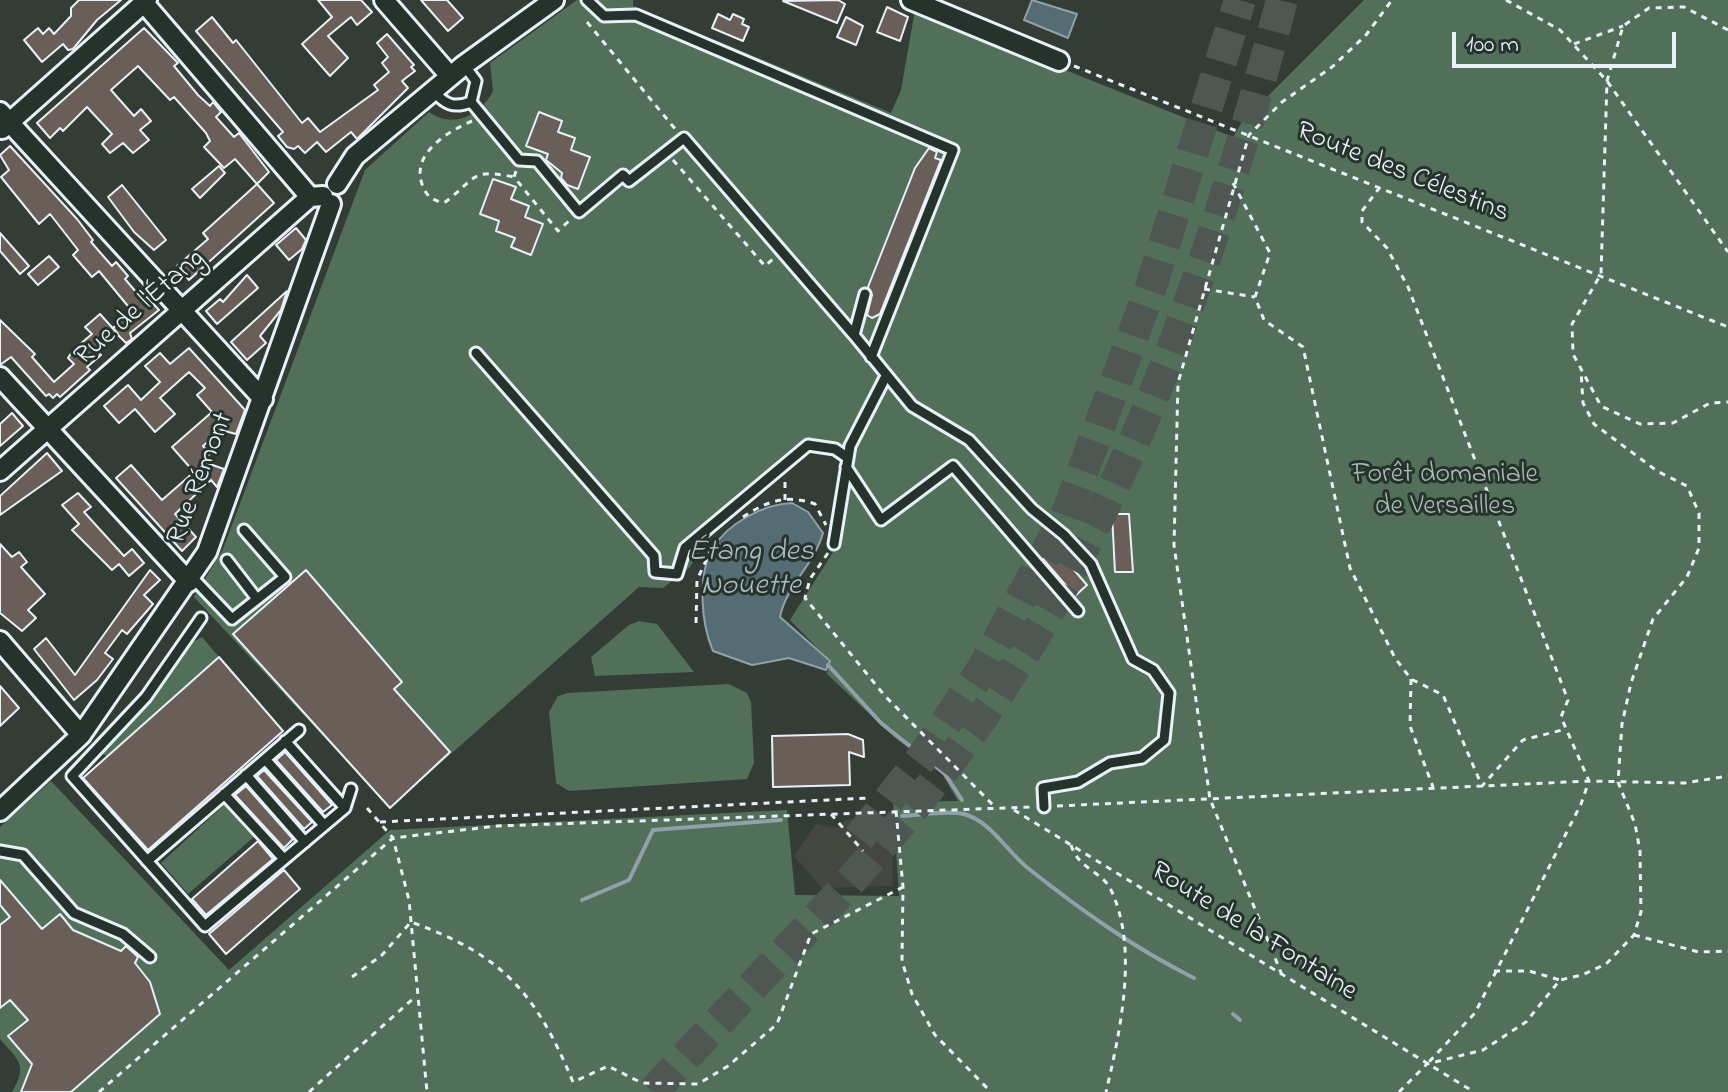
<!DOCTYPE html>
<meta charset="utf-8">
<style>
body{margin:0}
#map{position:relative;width:1728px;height:1092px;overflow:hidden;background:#343c36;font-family:"Indie Flower",sans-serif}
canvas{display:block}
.scale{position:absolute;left:1452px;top:32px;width:224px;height:36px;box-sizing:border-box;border:4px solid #e8f1f8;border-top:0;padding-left:10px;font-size:24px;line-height:28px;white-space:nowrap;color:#e8f1f8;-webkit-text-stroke:6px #26332d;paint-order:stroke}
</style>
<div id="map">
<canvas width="1728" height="1092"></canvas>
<div class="scale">100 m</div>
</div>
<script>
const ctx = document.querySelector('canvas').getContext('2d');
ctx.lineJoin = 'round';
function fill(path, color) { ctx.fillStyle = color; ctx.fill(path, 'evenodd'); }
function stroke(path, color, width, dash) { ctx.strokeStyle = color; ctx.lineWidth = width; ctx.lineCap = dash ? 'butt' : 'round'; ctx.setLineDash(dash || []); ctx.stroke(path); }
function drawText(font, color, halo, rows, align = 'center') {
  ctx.font = font + ' "Indie Flower",sans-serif'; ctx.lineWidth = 6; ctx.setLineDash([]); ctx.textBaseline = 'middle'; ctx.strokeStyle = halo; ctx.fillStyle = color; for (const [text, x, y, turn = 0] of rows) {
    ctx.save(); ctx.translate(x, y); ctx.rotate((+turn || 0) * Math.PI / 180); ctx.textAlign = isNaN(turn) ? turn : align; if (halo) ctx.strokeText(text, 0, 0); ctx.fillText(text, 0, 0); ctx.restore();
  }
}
const built = new Path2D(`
 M848 819H892L893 886 822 888 794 856 816 824 836 828Z`);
const green = new Path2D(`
 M577 0H633V6L891 113 901 90 915 10 1233 137 1242 122 1364 0H1728V1092H12C28 1065 19 1061 0 1039V827L51 781 229 970 390 830 787 810 795 895 899 896 893 802 958 801 941 772 895 738 827 674 830 661 790 620 835 549 851 481 859 476 850 458 842 464 827 450H808L716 526 690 567 663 588 639 587 390 808 194 597 223 549 365 170 429 112C453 129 480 116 493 91L490 63Z
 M639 621 657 624 694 672 595 676 591 657 629 625Z
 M202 637 219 657 107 757 100 751 149 701 187 645Z
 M729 684 747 693 751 702 754 763 747 779 569 791 556 783 549 712 558 696 568 693Z
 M225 804 254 837 188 894 161 863Z`);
const water = new Path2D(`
 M1032 0 1077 14 1068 38 1024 20Z
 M792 503 808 512 823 533C814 565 786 586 780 617L830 661 826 670 789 658 752 665 713 651C701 623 697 575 713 548 728 523 764 504 792 503Z`);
const stream = new Path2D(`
 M828 665 881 723 945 774 962 800
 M902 816C921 815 947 810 964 814 992 822 1007 852 1029 869 1082 911 1134 948 1194 978
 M582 900 629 880 653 830 781 820
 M1233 1014 1240 1020`);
const building = new Path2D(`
 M79 0H121L97 20 73 49 68 50 63 44 42 62 24 40 38 28 43 34 49 28 54 34 71 16V8Z
 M318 0H361L372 12 357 25 351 17 328 36 348 58 330 76 302 44 332 17Z
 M421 0H447L463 18 448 31Z
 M838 0 845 4 837 23 783 1Z
 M887 7 908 17 900 41 877 32Z
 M718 14 730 20 733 14 744 19 742 24 749 27 743 41 712 28Z
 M212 17 233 43 236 40 302 123 308 118 320 132 378 90 374 85 389 72 382 63 388 57 377 43 387 34 414 65 411 67 415 71 402 81 408 88 357 139 351 132 326 152 317 142 305 153 298 146 294 149 287 147 278 136 283 132 196 31Z
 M846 17 863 26 856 45 837 37Z
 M144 28 178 63 174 66 198 95 210 106 213 102 221 112 216 117 234 137 239 133 269 172 257 184 274 203 189 280 177 266 208 239 203 233 257 184 235 159 224 168 204 147 210 141 206 133 174 97 170 100 138 66 111 90 134 116 141 109 151 121 140 130 149 140 133 153 123 143 110 153 102 144 112 134 87 107 63 131 60 128 50 138 37 123Z
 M539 112 562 121 558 132 575 138 571 150 590 157 578 189 567 185 561 178 562 173 546 160 548 154 526 146Z
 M10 146 77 219 93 240 91 242 112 266 116 262 128 276 125 279 142 299 146 296 159 310 130 333 132 339 126 343 118 335 98 352 101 355 87 367 90 370 60 397 57 394 53 398 49 394 46 396 11 357 0 365V320L35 354 32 357 54 382 74 364 68 358 73 350 92 334 85 327 100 314 118 334 113 328 132 311 99 271 92 277 73 255 78 250 50 214 39 224 1 177 9 170 0 155Z
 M929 148 937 152 935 158 941 160 880 314 872 318 867 315 872 295 868 287 915 168Z
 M219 166 225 173 200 198 192 189Z
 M493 179 516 187 511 199 529 206 525 217 543 224 531 255 511 247 515 238 496 231 499 221 480 214Z
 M122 185 166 240 154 250 134 232 108 197Z
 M296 228 306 240 302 249 289 260 276 245Z
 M0 233 29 266 20 274 0 251Z
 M49 256 59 267 38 285 28 274Z
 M247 275 258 288 217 324 206 311 220 299 223 302Z
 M287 291 281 310 260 336 266 343 247 360 231 342Z
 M189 348 245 410 236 434 221 430 203 446 210 454 201 461 224 469 217 487 211 480 175 514 196 537 182 551 116 478 131 465 162 500 194 472 172 447 212 412 197 395 205 388 189 372 160 398 175 414 155 432 135 409 119 423 104 406 128 385 141 400 160 382 145 366 160 353 170 364Z
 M12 413 23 426 0 446V424Z
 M47 453 62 471 0 515V496Z
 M78 493 91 507 84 512 124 556 132 549 144 563 129 576 119 564 112 570 72 530 79 524 62 505Z
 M1112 514H1129L1133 572H1115Z
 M0 544 12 557 19 552 27 562 21 567 45 594 28 610 36 618 22 631 0 613Z
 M1055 548 1087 585 1075 596 1043 559Z
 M150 570 160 580 144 595 153 604 127 634 122 630 105 653 113 659 97 680 74 700 34 649 46 638 75 675Z
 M306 570 402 682 394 689 450 752 390 808 233 634Z
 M219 657 283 731 148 850 83 778Z
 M0 686 19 708 0 726Z
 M848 734 863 740 864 757 849 752 850 785 773 787 772 736Z
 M285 752 332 805 323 812 276 760Z
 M264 770 312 822 304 829 257 776Z
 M246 786 293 839 284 848 235 795Z
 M258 841 273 859 206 915 192 899Z
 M284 870 300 889 226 954 209 934Z
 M0 880 42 929 60 914 73 930 121 951 126 946 138 957 135 963 150 982 160 1014 71 1092H21L32 1064 8 1036 28 1020 10 1000 0 1008V925L10 917 0 905Z`);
const motorwayTunnel = new Path2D(`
 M859 838 921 759 983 668 1066 516 1151 287 1240 0
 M653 1092C748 988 851 889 938 777 1114 552 1210 273 1282 0`);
const path = new Path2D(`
 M1506 0 1560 30 1607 81 1728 252
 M587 22 676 130
 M1728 30 1684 7 1649 8 1623 26 1607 81 1601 274 1572 324 1573 354 1601 406 1640 424 1673 423 1710 403 1728 402
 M1574 44 1623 26
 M1074 66 1728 327
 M472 121C449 131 411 153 422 184 426 196 432 200 444 203 477 178 470 168 514 177
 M673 160 765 266 774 258
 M516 171 514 177 558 231 571 219
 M1233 183 1270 253 1255 297 1264 320 1303 347 1350 568 1395 658 1411 679 1443 695 1482 786 1523 740 1566 729
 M1380 187 1362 211V222L1387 248 1408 287 1568 700 1561 717 1589 781 1581 804 1475 1013 1427 1064
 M1204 289 1255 297
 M785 500V480
 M743 517C767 501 787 494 815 504L826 525
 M828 553 810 579 805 598 885 696 996 808
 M696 623 697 580 716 539
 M1411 679 1410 726 1433 787
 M1057 806 1589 781 1685 783 1728 776
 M367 808 393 838 409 900 427 1092
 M1014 810 1474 1092
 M896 811 903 887 902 961 912 994 935 1035 991 1092
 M831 814 863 851
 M380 822 869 798
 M1071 845C1079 870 1102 871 1111 890 1139 948 1120 1032 1106 1092
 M1634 935 1699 952 1728 951
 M1494 971H1529L1560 980
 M1282 975 1210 799 1174 545 1178 383 1249 135 1282 102 1332 67 1366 35 1392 0
 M352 977 382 955 411 922C503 955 536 993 573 1082L608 1066 642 1083 698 1084 728 1066 777 1024 811 934 903 887
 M99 1092 393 838 497 826 1033 807
 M309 1092 416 996
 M1399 1092 1427 1064 1483 1050 1526 1022 1560 980 1582 975 1606 964 1634 935 1641 912 1640 851 1635 824 1618 782 1622 724 1631 683 1653 619 1687 577 1699 548V513L1687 486 1657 471 1594 424 1583 403 1581 370`);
const service = new Path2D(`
 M587 0 604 16 636 15 953 150 871 357
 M433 91C445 104 453 109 471 102L476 81 464 65
 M471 102 519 160 537 161 579 212 623 175 629 181 684 138 854 335 865 294
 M854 335 912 406 969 440 1032 509 1064 535 1091 564 1133 659 1153 670 1169 693 1164 740 1142 758 1110 763 1078 782 1043 788 1044 807
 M476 353 654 556 655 572 677 574 685 548 808 445 835 449 848 458
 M846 467 881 520 953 466 1078 611
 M834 544 850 446 886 376
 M227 560 257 599
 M192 577 232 619 285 577 244 530
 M201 618 146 697 72 776 205 926 345 808 351 789
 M285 741 345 808
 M265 759 324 825
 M246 775 305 842
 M224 794 284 859
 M0 851 23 855 74 913 123 934 150 957
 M147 861 299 730`);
const minor = new Path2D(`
 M384 0 450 76
 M911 0 1059 61
 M144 3 310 197
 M0 112 263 399
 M2 129 147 0
 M337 184 355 156 464 65 554 0
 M0 377 189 582
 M0 471 310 197 323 196
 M0 641 81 735
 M0 811 81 735 207 552 331 204`);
const streetNames = [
 ["Route des Célestins",1402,174,22],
 ["Rue de l'Étang",141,309,-41],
 ["Rue Rémont",202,479,-69],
 ["Route de la Fontaine",1253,933,32]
];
const parkNames = [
 ["Forêt domaniale",1445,476],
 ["de Versailles",1445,508]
];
const waterNames = [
 ["Étang des",751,554],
 ["Nouette",751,588]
];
fill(built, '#444640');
fill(green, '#527059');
fill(water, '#556c74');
stroke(water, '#90a1a9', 2);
stroke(stream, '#90a1a9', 4);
fill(building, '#6a5e58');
stroke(building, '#e8f1f8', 2);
stroke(motorwayTunnel, '#4f5753', 32, [32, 16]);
stroke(service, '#e8f1f8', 15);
stroke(minor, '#e8f1f8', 24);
stroke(path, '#e8f1f8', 3, [6, 6]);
stroke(service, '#26332d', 9);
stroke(minor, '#26332d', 18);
drawText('28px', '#e8f1f8', '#26332d', streetNames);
drawText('28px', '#acbdb8', '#26332d', parkNames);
drawText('italic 30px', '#adbcc3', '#26332d', waterNames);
</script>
